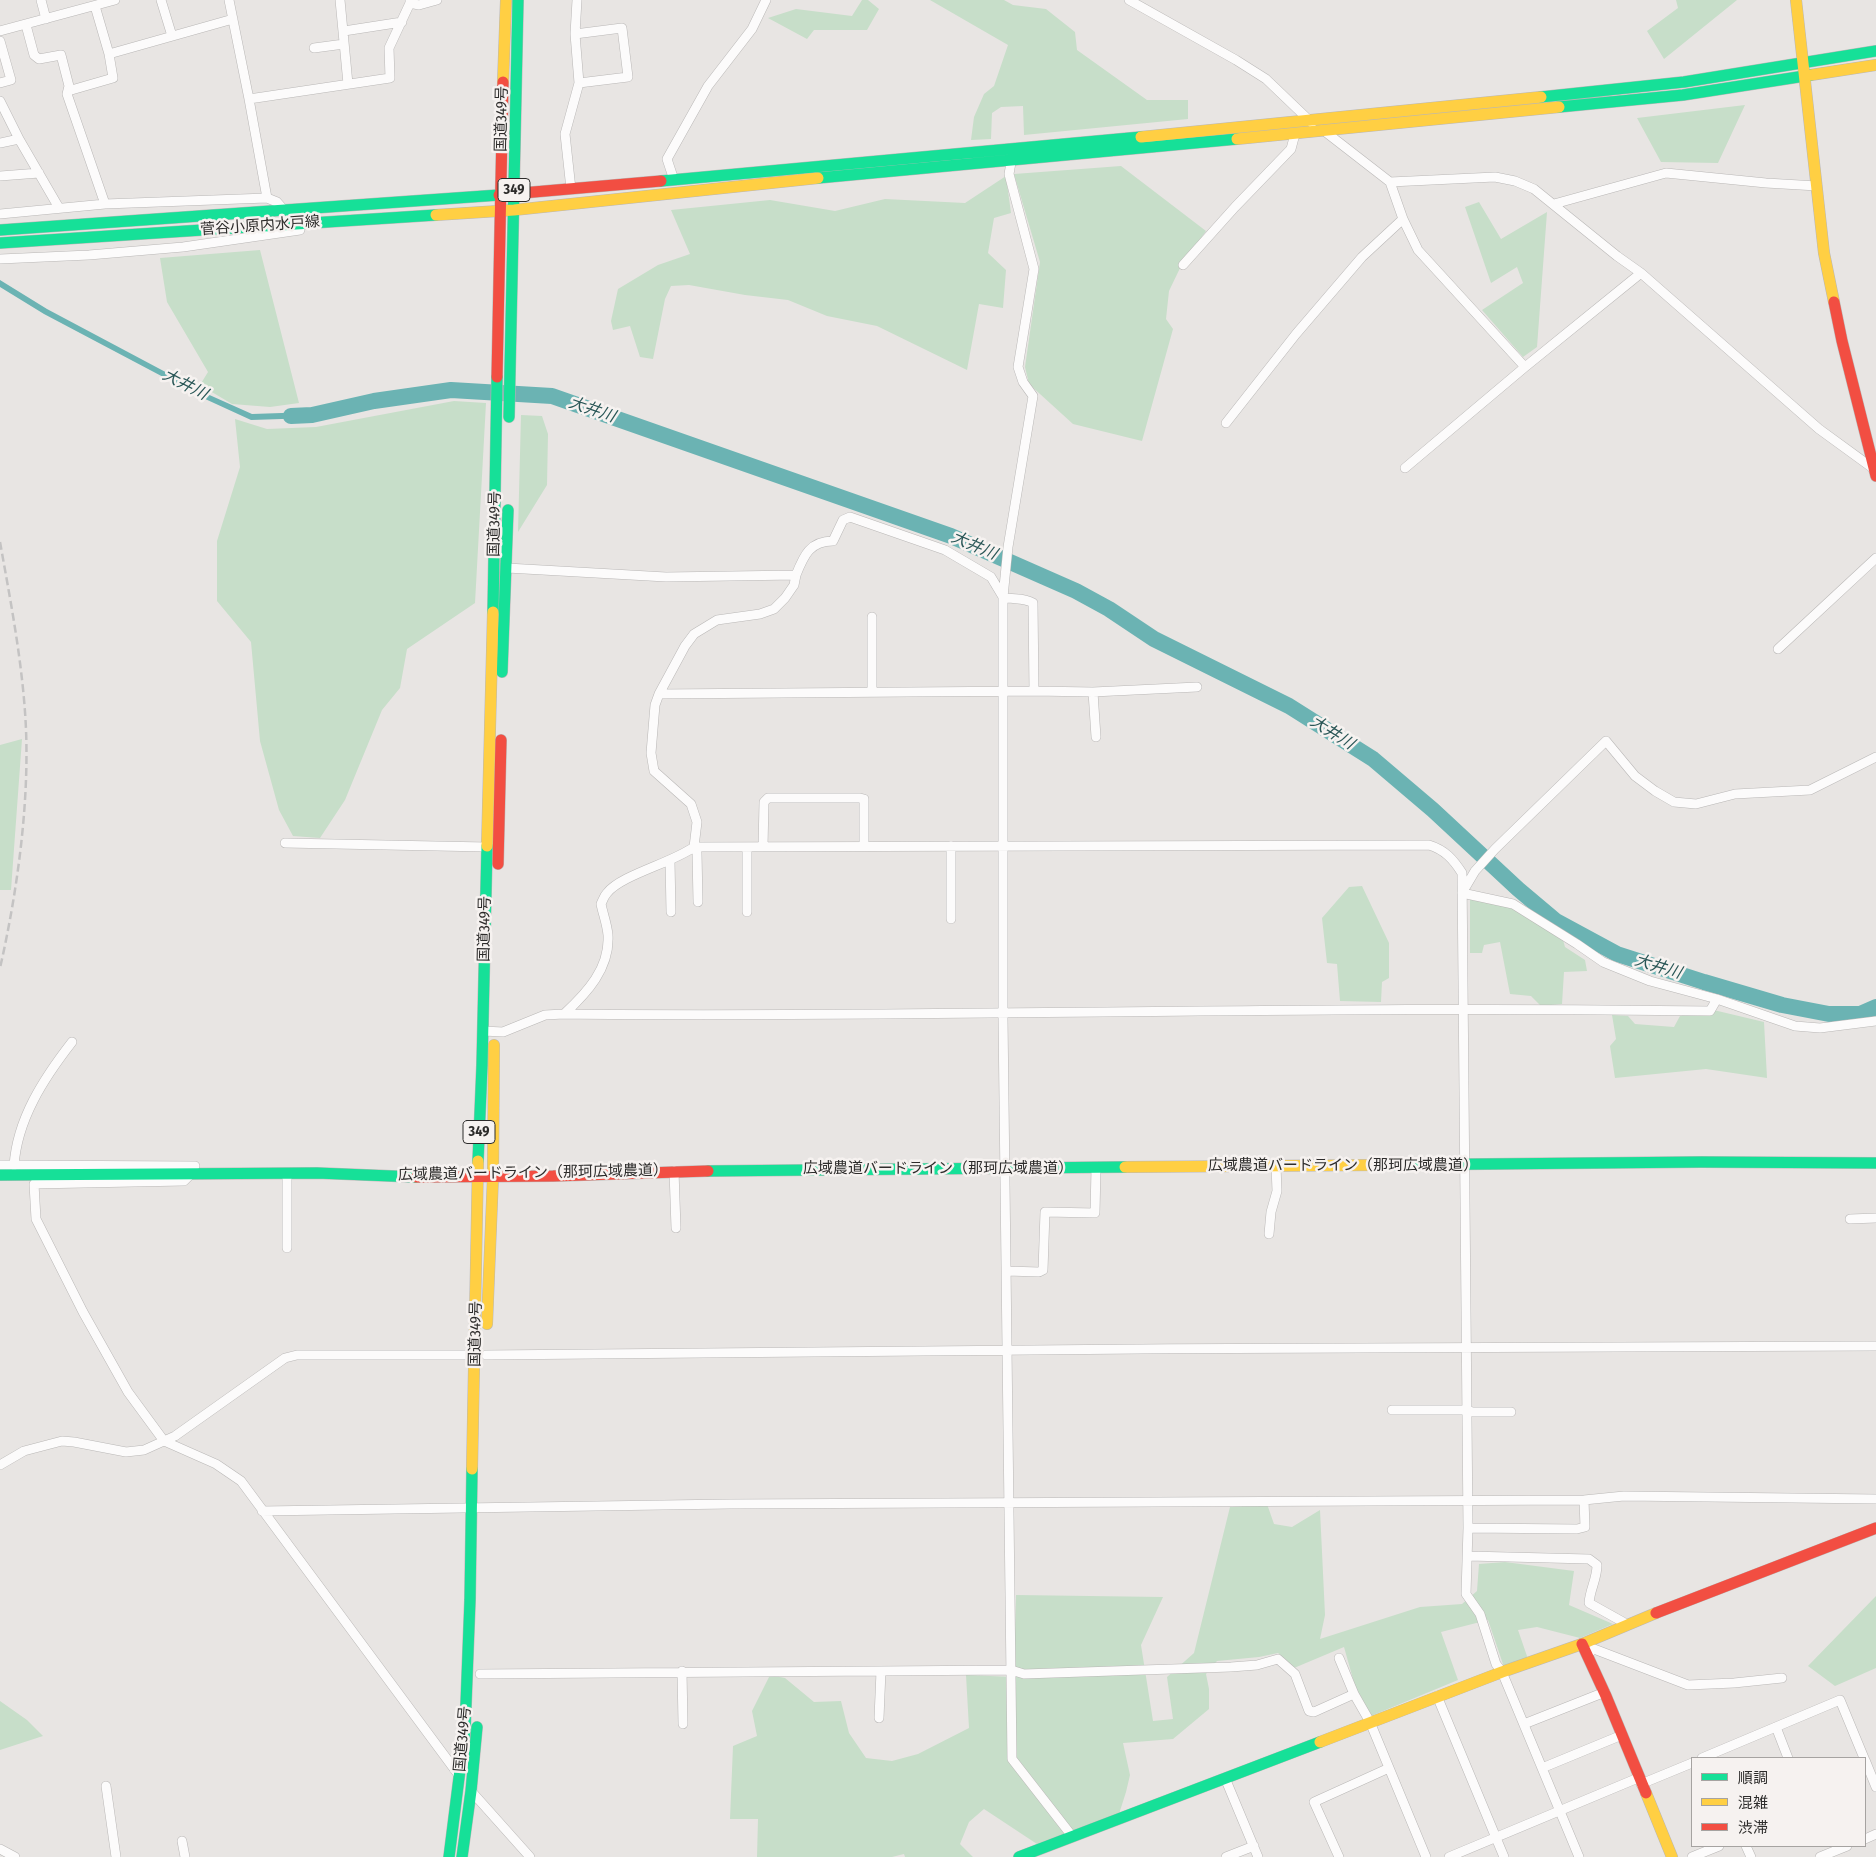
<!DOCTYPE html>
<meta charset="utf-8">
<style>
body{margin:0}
#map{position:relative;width:1876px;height:1857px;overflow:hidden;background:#e8e5e3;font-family:"Fira Sans Condensed","Noto Sans JP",sans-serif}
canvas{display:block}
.legend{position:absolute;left:1691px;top:1757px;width:175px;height:90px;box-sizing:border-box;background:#f6f2f0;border:1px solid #a6a3a1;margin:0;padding:6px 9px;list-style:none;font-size:15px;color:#2d2c2b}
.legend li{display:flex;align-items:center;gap:10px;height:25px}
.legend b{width:25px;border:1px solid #a6a3a1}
</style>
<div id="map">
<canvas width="1876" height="1857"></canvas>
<ul class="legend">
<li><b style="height:6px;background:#16e098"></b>順調</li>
<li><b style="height:6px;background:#ffcf43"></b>混雑</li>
<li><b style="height:6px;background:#f24e42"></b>渋滞</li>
</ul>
</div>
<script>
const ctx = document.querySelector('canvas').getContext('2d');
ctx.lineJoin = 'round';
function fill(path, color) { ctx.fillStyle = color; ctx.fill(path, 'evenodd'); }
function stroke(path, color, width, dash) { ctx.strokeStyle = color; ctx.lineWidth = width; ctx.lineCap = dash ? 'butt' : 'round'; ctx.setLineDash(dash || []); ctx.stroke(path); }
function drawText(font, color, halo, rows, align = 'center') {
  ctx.font = font + ' "Fira Sans Condensed","Noto Sans JP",sans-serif'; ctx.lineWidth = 5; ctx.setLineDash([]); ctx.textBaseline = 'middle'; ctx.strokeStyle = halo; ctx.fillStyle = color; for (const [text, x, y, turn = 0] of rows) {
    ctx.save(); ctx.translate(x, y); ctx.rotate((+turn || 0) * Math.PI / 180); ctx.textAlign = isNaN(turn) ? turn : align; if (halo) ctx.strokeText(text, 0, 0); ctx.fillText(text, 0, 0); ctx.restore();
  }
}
const green = new Path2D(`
 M862 0H868L879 9 867 30H814L807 39 768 18 796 9 852 16Z
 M930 0H1004L1013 5 1046 9 1075 32 1077 50 1147 100H1188V119L1024 135 1023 106 1001 107 992 113 991 139 971 140 974 117 984 94 994 86 1008 45Z
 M1676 0H1737L1664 59 1647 31 1678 8Z
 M1745 105 1718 163 1661 162 1637 118Z
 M1121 166 1206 231 1181 266 1169 291 1166 319 1173 329 1142 441 1073 424 1029 384 1025 367 1040 262 1014 174Z
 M1006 176 1011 213 994 218 988 253 1006 270 1003 308 979 304 967 370 877 326 827 316 788 300 745 295 689 285 671 286 665 299 653 359 640 357 630 326 613 330 611 321 618 289 658 265 690 254 671 210 770 200 835 211 885 199 965 203Z
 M1479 202 1501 239 1547 212 1537 347 1523 357 1482 310 1523 283 1517 267 1491 283 1465 207Z
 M260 250 299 403 270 407 232 404 200 385 208 372 167 302 160 258Z
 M454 401 486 403 475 603 407 649 400 688 382 710 345 800 320 838 293 836 279 810 260 741 251 642 217 601V541L240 467 235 419 267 429 316 427Z
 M521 415 542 416 548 434 547 485 518 532Z
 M22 739 11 890H0V745Z
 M1362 886 1389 943V978L1382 982 1381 1002 1340 1001 1337 964 1327 963 1322 918 1349 887Z
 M1470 898 1511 907 1563 940 1565 947 1585 960 1587 971 1564 972 1562 1004 1541 1006 1531 996 1510 994 1500 942 1484 945 1482 953H1470Z
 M1701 1007 1764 1022 1767 1078 1706 1069 1615 1078 1610 1046 1616 1039 1612 1015 1628 1016 1635 1024 1674 1027 1680 1016Z
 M1267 1504 1274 1524 1292 1527 1320 1510 1325 1615 1320 1639 1420 1607 1462 1604 1477 1591 1479 1564 1505 1562 1574 1571 1569 1605 1613 1624 1580 1638 1537 1627 1518 1630 1528 1659 1504 1667 1488 1620 1441 1632 1458 1680 1371 1716 1355 1686 1344 1647 1294 1668 1278 1653 1259 1657 1217 1661 1206 1674 1209 1689V1709L1173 1739 1123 1743 1130 1775 1126 1792 1119 1814 1037 1844 984 1809 969 1822 960 1844 973 1857H905L904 1854 892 1857H757L758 1819H730L733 1746 757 1736 752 1711 770 1675 785 1678 814 1702 841 1701 849 1733 866 1758 892 1761 918 1754 969 1728 966 1675 1014 1677 1016 1595 1163 1597 1141 1645 1153 1721 1173 1719 1167 1677 1194 1653 1230 1507Z
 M1876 1596V1668L1835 1686 1808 1666Z
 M0 1701 27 1720 43 1736 0 1750Z`);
const water = new Path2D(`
 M0 280 47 309 205 393 252 414 312 412 313 418 251 420 203 398 44 314 0 287Z`);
const river = new Path2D(`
 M291 416 312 415 374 401 451 390 552 396 951 536 1076 591 1109 609 1154 639 1289 706 1373 759 1433 810 1518 889 1556 921 1617 954 1704 982 1782 1005 1829 1014H1860L1876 1007`);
const street = new Path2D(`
 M41 0 46 19
 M161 0 172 36
 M340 0 348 84
 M1129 0 1236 60 1266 79 1312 123
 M410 3 419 5 437 0
 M26 25 34 55 39 59 61 55 69 86 67 94 105 204
 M0 31 115 0
 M344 31 402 22
 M575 34 622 28 628 77 579 83
 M0 41 11 80 0 83
 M314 48 344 44
 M109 54 233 19
 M68 91 113 78 109 54 95 6
 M249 99 390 78 389 48 410 3V0
 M0 101 19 139 59 208
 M1323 130 1390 182 1403 219 1418 250 1525 367
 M0 143 19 139
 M1012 157 1009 174 1034 269 1018 367 1023 382 1033 396 1008 547 1003 597V1018L1012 1759 1072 1836
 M0 176 39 173
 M674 180 667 159 708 86 752 29 766 0
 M1390 182 1495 177 1515 181 1534 189 1617 256 1641 273 1819 429 1874 469
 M571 189 565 134 579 83 575 34 577 0
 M267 198 277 202 284 210
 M1554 204 1666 173 1766 183 1817 186
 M0 214 105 204 267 198 249 99 229 0
 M0 259 89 255 183 247 300 230
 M1183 265 1235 207 1291 149 1295 134
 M1226 423 1296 334 1362 257 1403 219
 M1405 468 1525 367 1641 273
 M507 568 666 577 796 575 794 585 785 598 774 609 760 614 717 620 694 634 685 646 659 694 655 705 651 753 654 771 691 804 697 822 694 847 697 853 698 902
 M796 575C804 555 810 541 833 541L843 520 850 517 945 550 991 577 1003 597C1013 600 1024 597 1033 603L1034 691
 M872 617V691
 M1778 649 1876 558
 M1093 692 1096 737
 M659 694 1034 691 1093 692 1197 687
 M285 843 487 847
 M951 846V919
 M747 847V912
 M763 847 764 802 768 798H860L864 799V846
 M670 861 671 912
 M1462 893 1475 871 1495 849 1606 741 1635 776 1655 791 1674 802 1696 804 1735 794 1810 790 1876 757
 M1462 893 1513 904 1577 944 1603 962 1650 981 1717 999 1795 1026 1820 1028 1876 1021
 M564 1014C587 993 610 968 608 935 607 924 603 914 601 904 603 900 604 896 607 893 621 875 672 863 694 847L1429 845C1445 850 1453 859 1462 873L1468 1528 1466 1594 1480 1614 1496 1664 1502 1672 1579 1857
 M483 1031 503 1032 545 1015 564 1014C946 1018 1328 1005 1710 1011L1717 999
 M0 1165 195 1166
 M14 1166C17 1119 44 1078 72 1042
 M674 1171 676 1228
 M192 1173 184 1181 34 1184 36 1219 83 1312 128 1392 164 1441 216 1464 241 1481 458 1774
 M1850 1219 1876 1218
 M1269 1234 1271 1212 1277 1191 1276 1166
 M287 1248V1173
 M1007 1271 1039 1272 1043 1270 1045 1212 1095 1213 1096 1168
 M486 1355C949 1350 1413 1346 1876 1346
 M1392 1410H1466L1473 1412H1511
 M0 1465 24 1451 62 1441 74 1442 126 1452 144 1450 175 1436 285 1358 297 1355H475
 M262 1511 730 1504 1584 1500 1624 1496 1876 1499
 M1468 1528 1577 1529 1585 1527 1584 1500
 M1468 1556 1589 1559 1597 1565C1597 1579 1590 1589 1589 1603L1623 1622 1624 1625
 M1587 1654 1594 1649 1688 1685 1734 1683 1782 1678
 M1339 1658 1354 1694 1370 1722 1426 1857
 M682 1671 683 1724
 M480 1674 1011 1670 1024 1674 1231 1667 1257 1665 1278 1659 1295 1674 1309 1711 1314 1712 1354 1694
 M1437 1696 1504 1857
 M879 1718 881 1671
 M1524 1724 1605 1692
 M1776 1727 1788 1758
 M1702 1758 1840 1700 1864 1758
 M1865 1760 1876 1787
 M1542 1768 1622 1735
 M1225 1778 1258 1857
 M1641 1784 1692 1763
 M106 1786 116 1857
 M472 1792 530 1857
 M1865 1839 1876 1834
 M182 1841 185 1857
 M1746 1846 1751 1857
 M0 1849 15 1857
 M1226 1857 1254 1846
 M1339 1857 1314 1802 1389 1768
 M1449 1857 1638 1778
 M1692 1857 1719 1846
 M1820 1857 1847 1846`);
const fast = new Path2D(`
 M1541 97 1684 82 1876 51
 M1559 107 1683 95 1811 75
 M818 178 1237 139
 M661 181 1141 137
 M0 230 499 195
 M0 243 436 215
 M509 417 518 0
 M493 612 497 377
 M502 672 508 510
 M478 1161 482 1065 487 846
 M1380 1165 1701 1162 1876 1163
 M708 1171 1125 1167
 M0 1175 317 1173 416 1177
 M449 1857 465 1730 470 1600 472 1469
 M462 1857 471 1791 477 1727
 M1019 1857 1320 1742`);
const slow = new Path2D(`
 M1796 0 1824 253 1834 302
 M1811 75 1876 65
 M503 82 506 0
 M1141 137 1541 97
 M1237 139 1559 107
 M436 215 514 210 818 178
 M487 846 493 612
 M1125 1167 1380 1165
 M487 1324 493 1176 494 1045
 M472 1469 478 1161
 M1320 1742 1502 1672 1582 1644 1656 1613
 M1646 1793 1672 1857`);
const jam = new Path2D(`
 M499 195 661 181
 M1834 302 1842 341 1876 476
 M497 377 503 82
 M498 864 501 740
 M416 1177 553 1176 708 1171
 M1656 1613 1876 1528
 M1582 1644 1606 1696 1646 1793`);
const rail = new Path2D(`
 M0 542C10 598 21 655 25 712 31 793 18 889 0 968`);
const shields = [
 [514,190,32],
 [479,1132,32]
];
const shieldNames = [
 ["349",514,190],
 ["349",479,1132]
];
const streetNames = [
 ["国道349号",502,119,-89],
 ["菅谷小原内水戸線",260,226,-4],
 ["国道349号",495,524,-89],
 ["国道349号",485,929,-89],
 ["広域農道バードライン（那珂広域農道）",1343,1166],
 ["広域農道バードライン（那珂広域農道）",938,1169],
 ["広域農道バードライン（那珂広域農道）",533,1173,-1],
 ["国道349号",476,1334,-89],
 ["国道349号",463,1739,-85]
];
const waterNames = [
 ["大井川",185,385,27],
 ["大井川",592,410,19],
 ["大井川",974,546,23],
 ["大井川",1332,733,32],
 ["大井川",1658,967,17]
];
fill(green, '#c7dec9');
fill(water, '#6bb3b3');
stroke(river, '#6bb3b3', 16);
stroke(street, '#b9b7b6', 10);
stroke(fast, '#b9b7b6', 12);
stroke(slow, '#b9b7b6', 12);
stroke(jam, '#b9b7b6', 12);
stroke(street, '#fcfbfb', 9);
stroke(fast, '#16e098', 11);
stroke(slow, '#ffcf43', 11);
stroke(jam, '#f24e42', 11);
stroke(rail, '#c4c3c3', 2.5, [8, 4]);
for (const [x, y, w] of shields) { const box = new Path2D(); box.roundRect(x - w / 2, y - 11.5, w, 23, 4); ctx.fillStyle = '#f6f2f0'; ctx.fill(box); stroke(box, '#2d2c2b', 1); }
drawText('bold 14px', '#2d2c2b', null, shieldNames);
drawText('15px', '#2d2c2b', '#f6f2f0', streetNames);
drawText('italic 16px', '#295656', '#f6f2f0', waterNames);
</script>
